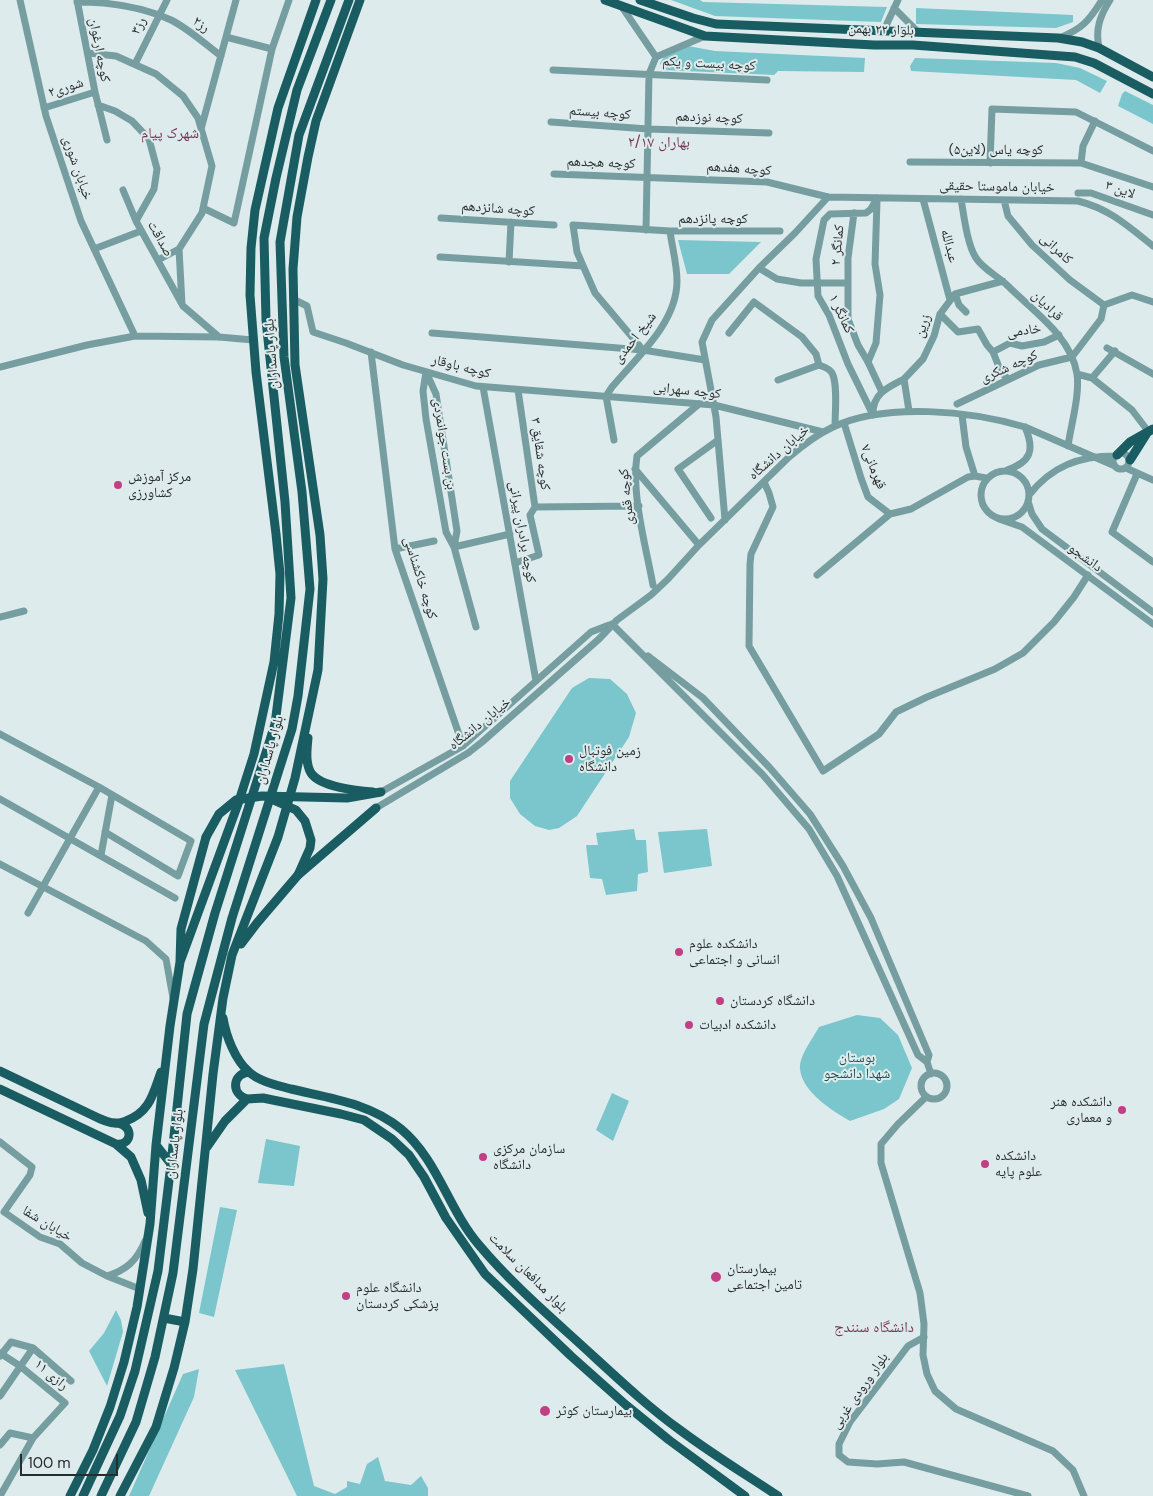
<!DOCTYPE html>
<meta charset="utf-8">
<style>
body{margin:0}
#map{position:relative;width:1153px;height:1496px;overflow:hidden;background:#deebec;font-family:"DM Sans",sans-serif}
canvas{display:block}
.scale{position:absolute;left:20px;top:1454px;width:98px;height:22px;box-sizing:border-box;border:2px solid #272c2c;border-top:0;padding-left:6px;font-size:15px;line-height:18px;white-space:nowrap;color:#272c2c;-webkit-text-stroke:4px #deebec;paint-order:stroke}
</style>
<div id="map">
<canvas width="1153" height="1496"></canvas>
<div class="scale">100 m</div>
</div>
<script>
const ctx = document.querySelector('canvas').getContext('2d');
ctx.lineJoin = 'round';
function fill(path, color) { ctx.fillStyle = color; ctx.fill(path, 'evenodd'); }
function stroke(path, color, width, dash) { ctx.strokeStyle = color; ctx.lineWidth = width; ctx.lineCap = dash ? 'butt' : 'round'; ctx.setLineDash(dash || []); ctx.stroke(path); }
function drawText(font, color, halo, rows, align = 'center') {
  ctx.font = font + ' "DM Sans","Noto Naskh Arabic",sans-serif'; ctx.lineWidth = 4; ctx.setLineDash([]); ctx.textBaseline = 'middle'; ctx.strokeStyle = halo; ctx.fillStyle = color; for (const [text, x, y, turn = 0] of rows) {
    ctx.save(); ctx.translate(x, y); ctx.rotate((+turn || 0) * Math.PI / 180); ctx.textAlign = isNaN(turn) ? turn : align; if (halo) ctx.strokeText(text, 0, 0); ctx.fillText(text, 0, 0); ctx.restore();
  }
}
const green = new Path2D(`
 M671 0H700L703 2 887 7 881 22 715 16Z
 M916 8 1073 15V22L1056 28 916 24Z
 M688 46 715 51 865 58 864 72 778 71 774 75 663 70 660 63 665 56Z
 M915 58 1056 63 1080 68 1107 81 1100 93 1076 80 911 71 910 66Z
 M1125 91 1153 105V124L1118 106 1122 94Z
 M678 240 761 242 729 274H687Z
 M589 678 610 679 627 694 636 713 629 737 577 816 559 828 549 830 535 826 520 814 510 798V781L572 688Z
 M634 829 636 840H646L648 872 638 874 637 891 606 895 602 879 590 878 586 845H598L596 833Z
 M707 829 712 866 664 873 658 832Z
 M857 1015 880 1018 898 1035 912 1068 899 1099 884 1109 850 1121C833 1111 802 1092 800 1069 799 1056 813 1038 819 1027Z
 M612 1093 629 1101 613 1141 596 1130Z
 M266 1139 300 1146 294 1186 258 1183Z
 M220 1207 237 1210 214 1317 199 1313Z
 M116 1310 121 1320 123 1332 107 1386 89 1351 104 1333Z
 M284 1364 314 1486 335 1494 347 1487V1481L360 1484 367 1464 378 1457 385 1481 411 1485 421 1476 428 1488V1496H297L235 1370Z
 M199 1369 194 1397 149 1496H129L183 1374Z`);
const minor = new Path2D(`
 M20 0 46 116 81 221 135 336
 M77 0 95 92 107 140
 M77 2C108 2 143 7 171 20 189 29 205 44 221 56
 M622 7 656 57
 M894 8 917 31
 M884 30 898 0
 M226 37 272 49
 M1059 38C1082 29 1089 21 1102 0
 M1099 48C1095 29 1100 16 1110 0
 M88 53 116 56 156 74 183 96 198 118 212 166 202 213 179 249 158 260
 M656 57 705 36
 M135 64 167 0
 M553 70 767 80
 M98 105 115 111 132 121 149 139 157 169 154 189 136 221 183 306 219 337
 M44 108 95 92
 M551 122 648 129 769 133
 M201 129 236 0
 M910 162 1081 163 1153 187
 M990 163 992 109 1076 112 1153 151
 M1081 163 1083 146 1095 121
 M554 174 767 182 828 197 1078 201C1110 209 1128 226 1153 246
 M123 190 136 221
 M1078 193H1091L1153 215
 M923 199 950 300
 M961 199C964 216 967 244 976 258 984 270 998 276 1008 286 1033 311 1071 336 1077 374 1080 395 1071 425 1068 446
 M1004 200 1008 216 1032 245 1070 280 1104 305
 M203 208 234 223 272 49 289 0
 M854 213 848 258V319L858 345 868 362 882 392
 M441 218 554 225
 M646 230 649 74 656 57
 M94 249 141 231
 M179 249 182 304
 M440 257 583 266
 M509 262 511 222
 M759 268 777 279 801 283H848
 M955 294 959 305 966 312
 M293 299 307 306 313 332 346 343 403 365 476 386 714 405 823 432
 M940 314 958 332 978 329 987 345 993 352 1001 372 1008 379
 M432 333 643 350 595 293 577 252 573 225 670 231H780
 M729 333 754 302 802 337 816 354 819 365
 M1107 348 1153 374
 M643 350 705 360
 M371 352 395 549 463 746
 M993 352 1010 343 1022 346 1044 342 1059 335
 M868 362 876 343 880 295 875 264 877 201
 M819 365C824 367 829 368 832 373 838 384 835 413 835 426
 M0 367 87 345 135 336 219 337 253 340
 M426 372 423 391 426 419 446 532 454 547 476 627
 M426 372 436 394 457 531 454 547
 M1077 374 1092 378 1132 410 1148 431
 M1092 378 1115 351
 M778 380 819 365
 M483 387 536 681
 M518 390 535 507 639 506
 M606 396 612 387C637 357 677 323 677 281 677 264 672 247 670 231
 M606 396 614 440
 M957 404 1039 365 1072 357 1101 319 1104 305 1132 295 1153 302
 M909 411 904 379 923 359 934 336 940 314 955 294 1003 281
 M873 413C873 393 889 387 904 379
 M873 415 848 364 829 315 818 296 816 259 824 220 830 214 866 213 871 209 877 198
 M962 415 966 447 975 476
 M844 423 861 478 868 497 890 514
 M1113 461a8 8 0 1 1 16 0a8 8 0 1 1-16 0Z
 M1126 468 1153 480
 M635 469 699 545
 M1007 470C1031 462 1035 450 1025 427
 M981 495a24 24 0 1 1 48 0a24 24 0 1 1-48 0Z
 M1137 474 1112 532 1153 562
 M764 482 769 493 773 507 751 554 750 564 749 646 823 771 879 734 896 712 927 697 995 669 1023 653 1054 622 1074 597 1088 575
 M1029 495C1052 466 1079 456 1115 456
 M1028 501 1032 514 1042 529 1153 612
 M711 518 678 469 718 440
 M999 519 1022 527 1153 624
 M725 520 716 417 702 342 712 320 759 268 795 233 828 197
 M454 547 510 534
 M395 549 434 541
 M515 563 539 555 530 515 535 507
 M817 575 890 514 911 509 968 477 975 476 986 478
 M653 585C646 547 631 494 637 456L699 404
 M0 617 24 611
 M612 624 763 775 809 829 837 876 918 1055 927 1062 931 1074
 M648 656 703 698 770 768 810 814 843 866 871 918 929 1055 927 1062
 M0 734 99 787 191 841 178 876 105 832
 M381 792 463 746 591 632 609 625
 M0 799 175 898
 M376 808 468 753 482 742 599 639 617 620 651 595 668 579 699 545 789 457C803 445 816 435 833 427 886 402 971 411 1025 427L1115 466
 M101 855 112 795
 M0 864 146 941 166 959 173 998
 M28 913 99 787
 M921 1086a13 13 0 1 1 26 0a13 13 0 1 1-26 0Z
 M926 1097 898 1124 881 1144V1163L920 1293 924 1324 923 1355 927 1374 935 1391 956 1409 1053 1451 1073 1470 1084 1496
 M0 1142 32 1167 30 1175 4 1212 40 1237 60 1244 82 1263 107 1276 140 1289
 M107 1276C127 1270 137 1260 145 1241
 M924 1337 908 1346 850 1422 839 1444V1455L848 1462 877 1464 904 1462 1028 1496
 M0 1353 20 1366 65 1403 33 1438 0 1496
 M0 1356 11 1342 33 1348
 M0 1396 33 1348 71 1381
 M0 1445 10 1433 33 1438`);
const major = new Path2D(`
 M605 0 705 36 874 45H913L1075 57 1094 63 1153 94
 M640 0 693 18 716 24 1058 38 1082 42 1099 48 1153 77
 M1117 455 1130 442 1153 429
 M1130 460 1147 433
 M308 738C307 749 305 763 311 773 320 787 358 791 373 792
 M241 944 257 923 298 875 376 808
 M180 962 238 804 254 754 274 662 279 614 280 574 276 534 256 372 250 295 251 248 255 210 278 108 316 0
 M223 1018C226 1036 235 1060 249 1072 260 1082 277 1085 291 1089 329 1098 370 1103 401 1129 438 1160 448 1209 479 1245 506 1277 537 1305 568 1333 605 1366 640 1401 680 1430 712 1454 745 1474 778 1496
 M0 1071 92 1115C100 1119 110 1124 118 1123 121 1123 123 1122 126 1121 150 1112 153 1094 161 1072
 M0 1089 116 1144 131 1157 141 1180 148 1213
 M247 1099C231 1094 232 1074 249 1072
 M116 1144C132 1146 134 1126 118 1123
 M156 1145 171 1164
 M207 1147 225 1121 247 1099 263 1098 341 1114 364 1120 392 1139 409 1155 424 1177 446 1218 485 1274 571 1356 626 1405 669 1440 745 1496
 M164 1318 185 1322
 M70 1496 93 1450 110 1407 124 1362 137 1307 150 1224 156 1145 170 1026 180 962 181 929 206 837
 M83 1496 120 1416 135 1371 158 1271 171 1164 187 1014 215 913 275 724 291 598 285 502 266 320 264 238 276 178 297 90 331 0
 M101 1496 136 1422 155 1357 173 1273 204 1024 232 918 292 729 298 696 310 589 302 492 284 357 280 242 299 135 349 0
 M120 1496 156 1427 174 1368 185 1322 193 1269 213 1074 223 998 232 955 278 837 295 778 318 670 323 579 320 535 295 365 293 269 297 217 308 157 316 121 360 0`);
const majorBridge = new Path2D(`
 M271 799 296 810 305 821 311 840 310 848 298 875
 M206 837 219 814 236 800 262 796 347 798 381 792`);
const markers = [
 [118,485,5,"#c23f84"],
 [569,759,5,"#c23f84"],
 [679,952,5,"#c23f84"],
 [720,1001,5,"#c23f84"],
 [689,1025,5,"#c23f84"],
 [1122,1110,5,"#c23f84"],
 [483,1157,5,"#c23f84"],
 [985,1164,5,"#c23f84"],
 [716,1277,6,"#c23f84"],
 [346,1296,5,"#c23f84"],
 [545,1411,6,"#c23f84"]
];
const streetNames = [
 ["رز۲",201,25,35],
 ["رز۳",139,26,-63],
 ["بلوار ۲۲ بهمن",881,30,2],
 ["کوچه ارغوان",99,50,79],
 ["کوچه بیست و یکم",709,64,3],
 ["شوری۲",66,88,-18],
 ["کوچه بیستم",600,113,4],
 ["کوچه نوزدهم",709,118,2],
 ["کوچه یاس (لاین۵)",996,150],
 ["کوچه هجدهم",601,163,2],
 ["خیابان شوری",77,168,71],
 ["کوچه هفدهم",739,169,4],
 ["خیابان ماموستا حقیقی",997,187,1],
 ["لاین ۳",1120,190,19],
 ["کوچه شانزدهم",498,209,4],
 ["کوچه پانزدهم",713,219],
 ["صداقت",160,239,61],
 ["کمانگر ۲",838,245,-85],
 ["عبدالله",949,246,75],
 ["کامرانی",1056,249,43],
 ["قرادیان",1047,306,44],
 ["کمانگر ۱",841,314,65],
 ["زرین",923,326,-70],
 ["خادمی",1024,331,-8],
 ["شیخ احمدی",635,338,-52],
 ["بلوار پاسداران",272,354,-94],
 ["کوچه باوقار",461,367,14],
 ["کوچه شکری",1009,367,-24],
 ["کوچه سهرابی",687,391,6],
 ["بن بست جوانمردی",444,444,81],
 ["خیابان دانشگاه",779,453,-41],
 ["کوچه شقایق ۳",540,454,82],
 ["قهرمانی۷",873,467,68],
 ["کوچه قمری",627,497,-96],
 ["کوچه برادران پیرانی",522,532,80],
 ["دانشجو",1085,558,36],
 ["کوچه خاکشناسی",420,578,73],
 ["خیابان دانشگاه",480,724,-39],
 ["بلوار پاسداران",270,750,-74],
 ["بلوار پاسداران",175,1144,-83],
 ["خیابان شفا",47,1224,31],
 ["بلوار مدافعان سلامت",528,1273,45],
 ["رازی ۱۱",51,1375,40],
 ["بلوار ورودی غربی",860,1391,-55]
];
const poiNames = [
 ["مرکز آموزش",128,477],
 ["کشاورزی",128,493],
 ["زمین فوتبال",579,751],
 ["دانشگاه",579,767],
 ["دانشکده علوم",689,944],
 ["انسانی و اجتماعی",689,960],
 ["دانشگاه کردستان",730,1001],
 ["دانشکده ادبیات",699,1025],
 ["دانشکده هنر",1112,1102,"right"],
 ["و معماری",1112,1118,"right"],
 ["سازمان مرکزی",493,1149],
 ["دانشگاه",493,1165],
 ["دانشکده",995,1156],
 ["علوم پایه",995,1172],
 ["بیمارستان",727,1269],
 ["تامین اجتماعی",727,1285],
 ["دانشگاه علوم",356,1288],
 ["پزشکی کردستان",356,1304],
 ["بیمارستان کوثر",556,1411]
];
const parkNames = [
 ["بوستان",857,1058],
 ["شهدا دانشجو",857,1074]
];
const neighbourhoodNames = [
 ["شهرک پیام",170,134],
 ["۲/۱۷ بهاران",659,143],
 ["دانشگاه سنندج",874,1328]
];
fill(green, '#7ac6cc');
stroke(minor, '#769ea1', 7);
stroke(major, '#195d62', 9);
stroke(majorBridge, '#195d62', 9);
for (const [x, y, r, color] of markers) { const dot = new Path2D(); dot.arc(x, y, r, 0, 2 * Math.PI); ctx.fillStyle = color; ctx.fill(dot); stroke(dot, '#deebec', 2); }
drawText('14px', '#272c2c', '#deebec', streetNames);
drawText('14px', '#272c2c', '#deebec', poiNames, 'left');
drawText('14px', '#204f52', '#deebec', parkNames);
drawText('15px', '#783656', '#deebec', neighbourhoodNames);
</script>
